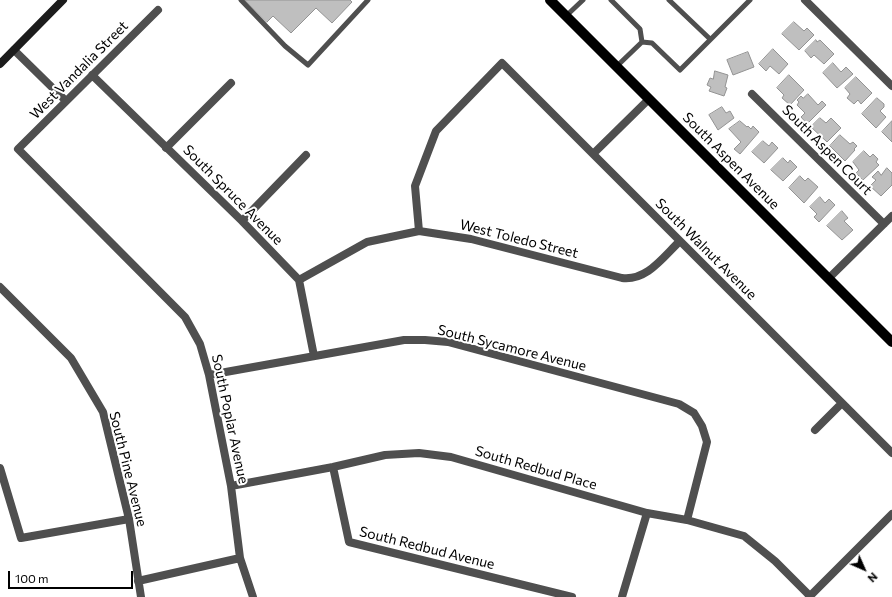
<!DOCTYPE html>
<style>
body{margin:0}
#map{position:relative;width:892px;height:597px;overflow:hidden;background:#fff;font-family:Commissioner,sans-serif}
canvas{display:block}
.north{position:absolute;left:844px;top:549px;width:40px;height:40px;-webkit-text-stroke:3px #fff;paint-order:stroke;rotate:135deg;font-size:11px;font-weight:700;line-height:16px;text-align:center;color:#000}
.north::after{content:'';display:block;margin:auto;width:14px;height:18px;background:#000;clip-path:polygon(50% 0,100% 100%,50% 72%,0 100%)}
.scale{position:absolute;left:8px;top:571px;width:125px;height:18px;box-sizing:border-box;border:2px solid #000;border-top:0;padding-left:5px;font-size:12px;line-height:14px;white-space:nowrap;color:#000;-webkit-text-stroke:3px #fff;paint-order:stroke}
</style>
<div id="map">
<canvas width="892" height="597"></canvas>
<div class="north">N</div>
<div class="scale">100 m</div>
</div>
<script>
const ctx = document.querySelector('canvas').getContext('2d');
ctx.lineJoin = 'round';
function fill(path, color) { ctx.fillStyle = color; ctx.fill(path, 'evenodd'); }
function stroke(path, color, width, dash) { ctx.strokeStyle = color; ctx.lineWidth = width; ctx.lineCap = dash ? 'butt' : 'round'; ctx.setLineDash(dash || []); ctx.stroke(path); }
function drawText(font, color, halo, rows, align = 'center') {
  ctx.font = font + ' Commissioner,sans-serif'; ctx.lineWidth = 4; ctx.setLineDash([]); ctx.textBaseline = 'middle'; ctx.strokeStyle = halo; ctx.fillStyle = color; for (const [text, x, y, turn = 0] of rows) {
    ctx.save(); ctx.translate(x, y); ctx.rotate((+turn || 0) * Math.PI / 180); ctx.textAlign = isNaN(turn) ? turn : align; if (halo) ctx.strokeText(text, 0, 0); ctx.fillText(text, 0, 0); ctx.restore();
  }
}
const building = new Path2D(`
 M245 0H350L352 2 332 23 316 8 291 33 273 16 267 22Z
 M794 22 804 31 807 28 814 35 799 50 782 34Z
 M816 40 817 42 820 40 834 54 824 64 814 55 811 58 805 51Z
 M773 49 788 64 779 74 770 66 766 71 759 64Z
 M748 52 754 67 733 75 727 60Z
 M833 63 841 72 846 67 853 74 837 88 823 73Z
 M715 71 728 75 725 87 727 88 724 96 709 91 711 87 707 85 710 78 713 79Z
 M789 75 804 90 790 105 782 98 784 95 777 88Z
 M856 77 872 93 861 104 858 100 854 104 847 98 850 94 845 88Z
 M808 94 818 105 822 101 826 105 807 124 801 117 805 113 797 105 799 102 797 100 801 96 803 98Z
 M877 98 884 104V107L880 111 886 117 876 128 862 114Z
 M722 107 726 113 730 111 734 118 718 130 709 115Z
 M820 118 826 123 831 118 841 128 827 142 811 127Z
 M740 121 747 127 748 126 751 129 753 126 759 132 740 154 734 149 741 142 729 129Z
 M892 121V142L882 132Z
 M840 135 850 144 853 142 857 146 854 149 855 150 845 161 830 146Z
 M763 141 769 146 772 142 778 148 764 163 752 152Z
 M864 151 870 157 873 154 878 159 876 162 879 165 863 180 856 173 859 170 853 162Z
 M783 158 788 163 790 160 797 167 783 181 771 170Z
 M887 168 892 173V185L881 196 870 186 876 180 872 177 878 171 881 175Z
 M800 176 805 181 808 178 818 187 804 203 789 188Z
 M820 197 825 203 829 199 835 205 819 222 814 217 817 214 810 207Z
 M842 211 848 218 844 221 853 230 842 240 827 226Z`);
const service = new Path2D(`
 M241 0 285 46 308 65 368 0
 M611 0 640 29 642 42
 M669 0 710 39
 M566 16 583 0
 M617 66 642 42 652 43 680 70 750 0`);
const minor = new Path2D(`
 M805 0 892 86
 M158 10 18 149 185 317 200 344 209 375 231 486 240 558 253 597
 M14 50 66 101
 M92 75 242 221 299 280 314 356
 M752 94 884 224
 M166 148 231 83
 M593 154 649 99
 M242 221 306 155
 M419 231 415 186 436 131 502 63 892 453
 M829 278 892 216
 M299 280 367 242 419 231 471 239 622 278C647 281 663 257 680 241
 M0 287 71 358 103 412 129 519 141 597
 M209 375 404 340H425L448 342 679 404 694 413 702 426 707 442 687 520
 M815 430 842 403
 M333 467 349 542 572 597
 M0 468 21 538 129 519
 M231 486 333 467 385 455 419 453 451 457 647 513 687 520 744 536 775 561 810 596
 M138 581 240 558
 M622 597 647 513
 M809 597 892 514`);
const secondary = new Path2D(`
 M0 64 63 0`);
const primary = new Path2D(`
 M550 0 892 342`);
const streetNames = [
 ["West Vandalia Street",79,70,-45],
 ["South Aspen Court",827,150,45],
 ["South Aspen Avenue",731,161,45],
 ["South Spruce Avenue",233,195,45],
 ["West Toledo Street",519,239,14],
 ["South Walnut Avenue",706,249,45],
 ["South Sycamore Avenue",512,348,14],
 ["South Poplar Avenue",230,419,78],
 ["South Redbud Place",536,468,16],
 ["South Pine Avenue",128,469,76],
 ["South Redbud Avenue",427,548,14]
];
fill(building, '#bfbfbf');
stroke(building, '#939393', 1);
stroke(service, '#4f4f4f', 5);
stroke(minor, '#4f4f4f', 8);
stroke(secondary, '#1c1c1c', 8);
stroke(primary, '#000', 10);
drawText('14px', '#000', '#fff', streetNames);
</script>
